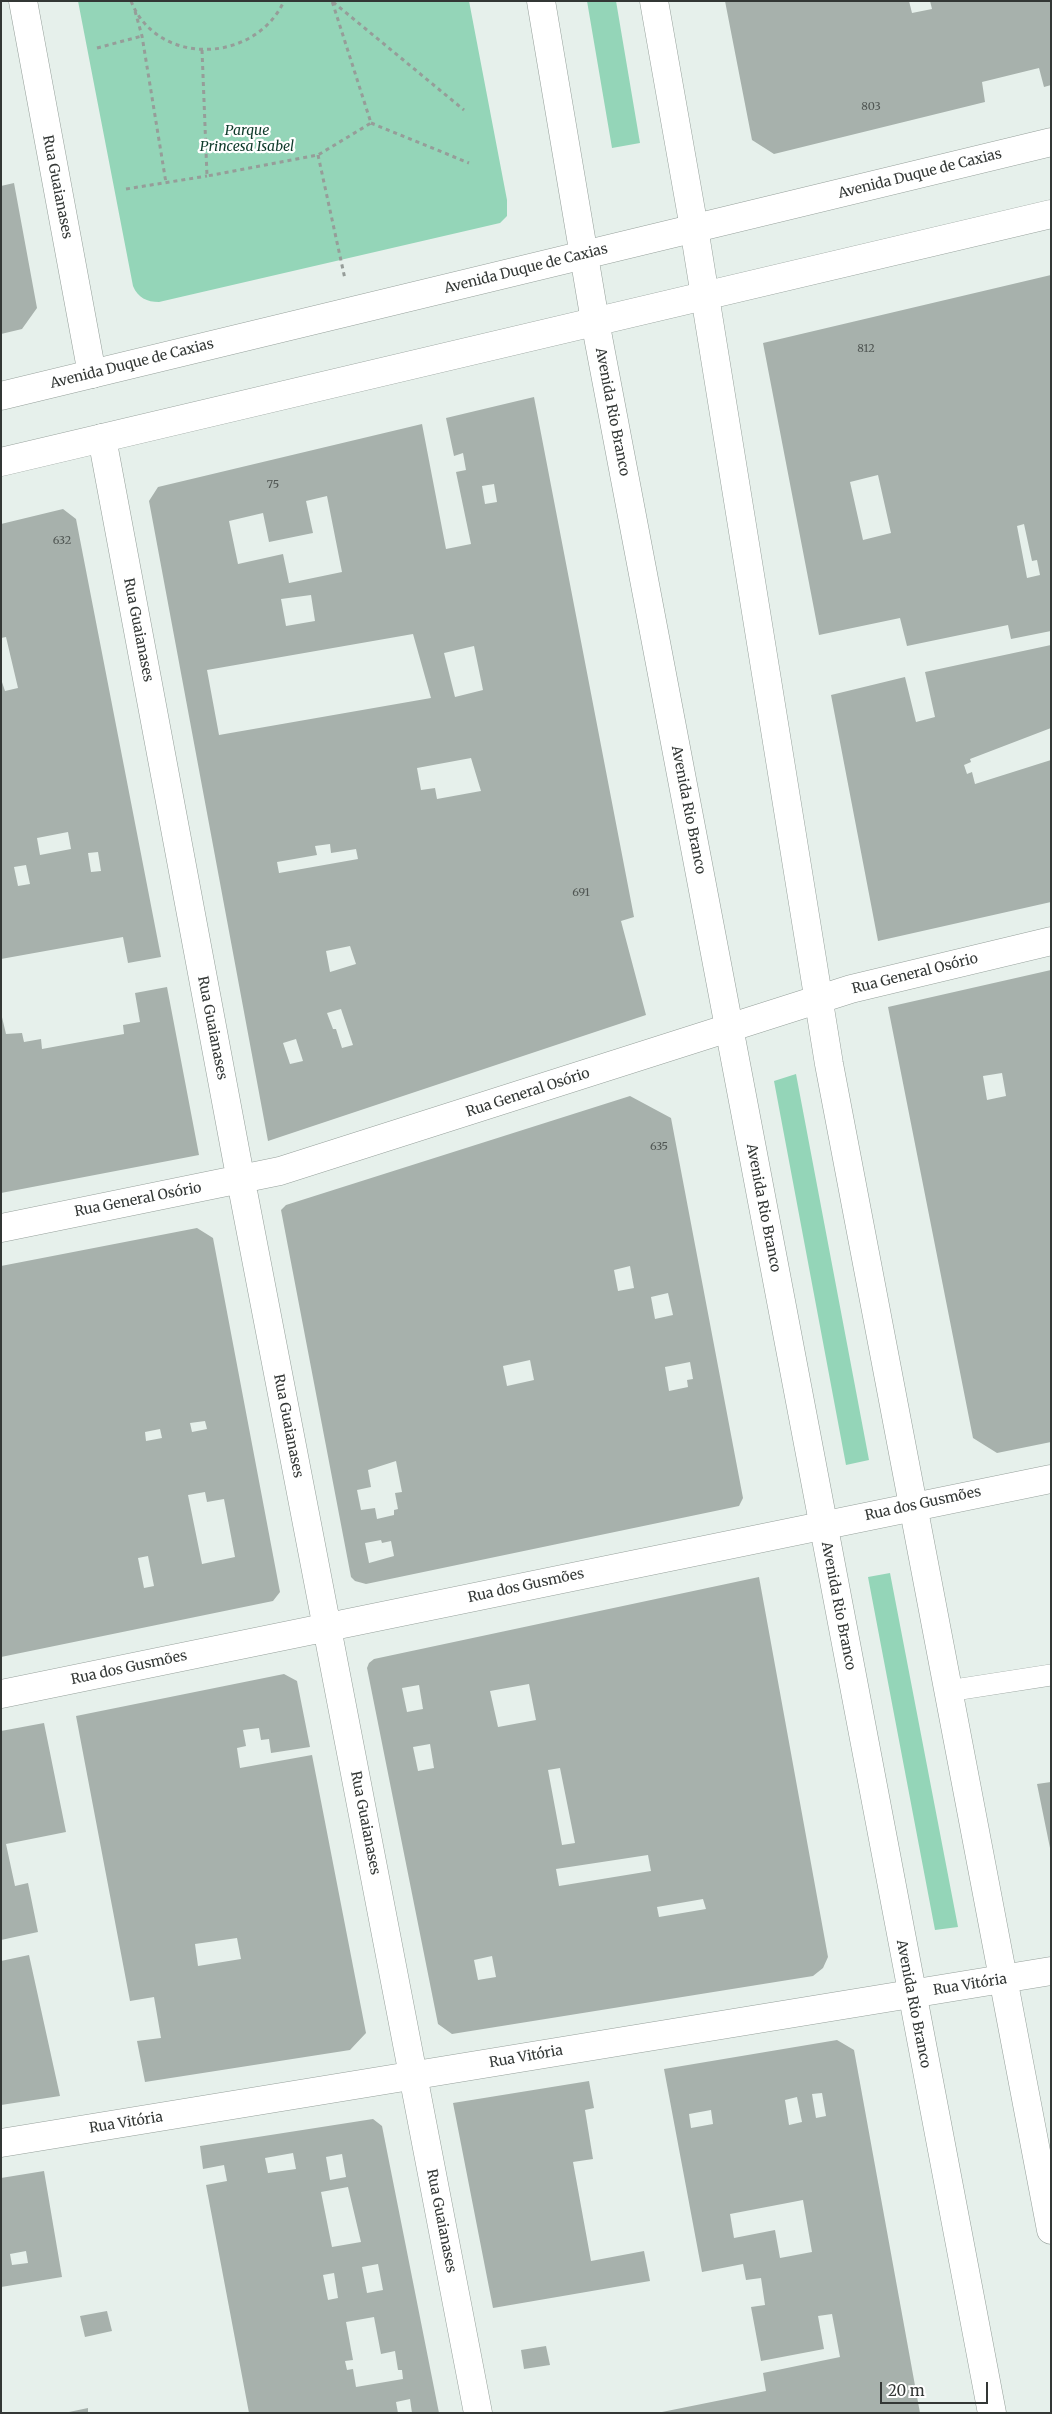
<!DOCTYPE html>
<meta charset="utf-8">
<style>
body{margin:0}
#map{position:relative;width:1052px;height:2414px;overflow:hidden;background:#e6f0eb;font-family:Merriweather,serif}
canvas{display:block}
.frame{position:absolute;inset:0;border:2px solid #333735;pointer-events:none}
.scale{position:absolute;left:880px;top:2382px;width:108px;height:22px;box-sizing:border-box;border:2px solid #333735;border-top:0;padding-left:6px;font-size:15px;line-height:18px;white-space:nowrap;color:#333735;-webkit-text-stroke:4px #fff;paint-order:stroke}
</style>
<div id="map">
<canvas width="1052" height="2414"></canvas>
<div class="frame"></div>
<div class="scale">20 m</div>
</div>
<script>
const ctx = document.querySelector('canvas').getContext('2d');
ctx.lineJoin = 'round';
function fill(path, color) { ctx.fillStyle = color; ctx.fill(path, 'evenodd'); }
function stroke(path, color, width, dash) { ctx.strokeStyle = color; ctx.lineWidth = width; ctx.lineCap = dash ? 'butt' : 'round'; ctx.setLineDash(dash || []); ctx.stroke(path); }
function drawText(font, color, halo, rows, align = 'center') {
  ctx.font = font + ' Merriweather,serif'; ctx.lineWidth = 4.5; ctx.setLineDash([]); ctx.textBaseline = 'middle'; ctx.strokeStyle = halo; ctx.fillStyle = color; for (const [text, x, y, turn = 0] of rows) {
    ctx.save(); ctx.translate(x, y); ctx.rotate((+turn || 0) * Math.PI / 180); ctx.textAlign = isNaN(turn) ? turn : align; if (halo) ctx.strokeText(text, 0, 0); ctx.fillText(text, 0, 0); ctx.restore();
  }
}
const green = new Path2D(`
 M78 1H469L507 200V216L500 223 159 302C147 302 138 298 133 286Z
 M587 1H616L640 143 612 148Z
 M796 1074 869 1460 846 1465 774 1081Z
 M890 1573 958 1927 935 1930 868 1577Z`);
const building = new Path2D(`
 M725 1H909L912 13 932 9 930 1H1051V85L1044 87 1039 68 982 82 985 102 774 154 752 140Z
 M14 183 37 308 22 329 1 334V186Z
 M1051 275V631L1011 639 1008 625 907 646 900 618 819 635 763 343ZM878 475 891 533 863 540 850 482ZM1024 524 1032 561 1037 560 1040 575 1027 578 1017 526Z
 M534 397 634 917 621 921 646 1015 268 1141 149 501 158 487 422 424 446 549 471 544 456 472 466 470 463 453 454 456 446 418ZM494 484 497 502 485 504 482 486ZM327 496 342 572 289 583 283 554 238 564 229 521 263 513 269 542 313 533 306 501ZM311 595 315 621 286 626 281 599ZM413 634 431 698 219 735 207 670ZM474 646 483 690 455 697 444 653ZM471 758 481 791 437 799 435 788 421 790 417 768ZM330 844 331 853 356 849 358 859 279 873 277 862 317 855 315 846ZM350 946 356 964 330 972 326 951ZM341 1009 353 1045 342 1048 336 1029H333L327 1013ZM296 1039 303 1061 290 1064 283 1043Z
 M63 509 76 519 161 957 128 963 123 937 1 959V679L5 691 18 688 6 637 1 638V524ZM68 832 71 849 40 855 37 838ZM98 852 101 871 91 872 88 853ZM26 865 30 884 18 886 14 867Z
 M1051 645V728L970 759 971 762 964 765 967 774 972 772 975 784 1051 760V902L878 941 831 695 905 677 916 722 935 717 925 672Z
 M1051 970V1442L997 1453 973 1438 888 1007ZM1002 1073 1006 1096 987 1100 983 1076Z
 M167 987 199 1155 1 1193V1013L6 1034 22 1033 24 1042 41 1039 42 1049 124 1034 123 1025 140 1022 135 993Z
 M630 1096 671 1118 743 1498 739 1506 366 1584 355 1581 351 1577 281 1210 286 1205ZM630 1266 634 1288 618 1291 614 1270ZM668 1293 673 1315 655 1319 651 1297ZM530 1360 534 1380 507 1386 503 1366ZM690 1362 693 1379 687 1380 688 1387 669 1391 665 1367ZM396 1461 402 1492 395 1493 398 1509 394 1510V1515L377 1519 375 1508 361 1510 357 1490 371 1487 368 1470ZM381 1540 382 1543 391 1541 394 1556 369 1563 365 1543Z
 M197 1228 213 1238 280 1592 273 1601 1 1657V1266ZM205 1421 207 1429 192 1432 190 1423ZM160 1429 162 1438 146 1441 145 1432ZM205 1492 207 1502 224 1499 235 1557 202 1564 188 1495ZM148 1556 154 1586 144 1588 138 1558Z
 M759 1577 828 1957 823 1968 813 1976 452 2034 438 2024 367 1668 369 1663 374 1659ZM529 1684 536 1720 498 1727 490 1691ZM419 1685 423 1709 407 1712 402 1688ZM430 1744 434 1768 418 1771 413 1747ZM560 1768 575 1843 562 1845 548 1770ZM648 1855 651 1871 559 1886 556 1869ZM703 1899 706 1909 659 1917 657 1907ZM492 1956 496 1977 478 1980 474 1960Z
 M284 1674 297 1681 310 1747 271 1753 269 1739 261 1740 259 1728 243 1730 246 1746 237 1748 240 1768 312 1755 366 2033 350 2050 145 2082 137 2041 161 2038 154 1997 130 2001 76 1716ZM237 1938 241 1959 198 1966 195 1944Z
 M44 1723 66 1832 6 1844 15 1886 28 1883 38 1932 1 1940V1731Z
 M1051 1782V1848H1050L1037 1784Z
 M29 1955 60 2096 1 2105V1961Z
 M837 2040 854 2050 920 2413H657L766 2391 763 2373 840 2357 832 2314 818 2316 824 2349 761 2361 751 2307 765 2305 761 2278 746 2280 743 2264 702 2272 664 2069ZM822 2093 826 2116 816 2118 812 2094ZM797 2097 802 2122 789 2125 785 2100ZM711 2110 713 2124 691 2128 689 2114ZM803 2200 812 2252 780 2258 775 2230 734 2238 730 2214Z
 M589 2081 594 2108 585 2110 593 2159 573 2162 591 2261 644 2251 650 2281 493 2308 453 2103Z
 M373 2119 382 2126 439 2413H412L410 2399 396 2402 398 2413H249L206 2185 227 2181 224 2165 203 2169 200 2146ZM293 2153 296 2169 268 2173 265 2158ZM342 2154 346 2177 330 2180 326 2157ZM348 2187 361 2242 332 2247 321 2192ZM378 2264 383 2290 367 2293 362 2267ZM334 2273 338 2298 328 2300 323 2275ZM374 2317 381 2354 395 2351 398 2370H402L403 2379 356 2387 353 2369 347 2370 345 2361 353 2360 346 2322Z
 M44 2171 62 2277 1 2287V2178ZM26 2251 28 2263 12 2265 10 2254Z
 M107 2311 112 2331 85 2337 80 2316Z
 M546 2346 550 2365 524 2369 521 2350Z
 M88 2408V2413H69V2412Z`);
const path = new Path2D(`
 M131 1C157 67 255 64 284 1
 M333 2 464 110
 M135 11 142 36 166 183
 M97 48 142 36
 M202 50 207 176 318 155 371 123 332 1
 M371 123 469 163
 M318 155 345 279
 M126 189 207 176`);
const service = new Path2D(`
 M948 1691 1051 1675`);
const minor = new Path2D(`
 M23 1 92 374
 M102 438 237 1160 478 2413
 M1 1228 280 1171 851 989 1051 941
 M1 1694 1051 1479`);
const tertiary = new Path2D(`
 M1 2143 1051 1971`);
const secondary = new Path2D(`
 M1 396 1051 142
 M1 462 1051 214`);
const primary = new Path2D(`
 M541 1 595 321 992 2413
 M654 1 694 228 829 1064 1051 2230`);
const numberNames = [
 ["803",871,107],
 ["812",866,349],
 ["75",273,485],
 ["632",62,541],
 ["691",581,893],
 ["635",659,1147]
];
const parkNames = [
 ["Parque",247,131],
 ["Princesa Isabel",247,147]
];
const streetNames = [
 ["Avenida Duque de Caxias",920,174,-14],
 ["Rua Guaianases",57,187,79],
 ["Avenida Duque de Caxias",526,269,-14],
 ["Avenida Duque de Caxias",132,364,-14],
 ["Avenida Rio Branco",612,412,79],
 ["Rua Guaianases",138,630,79],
 ["Avenida Rio Branco",688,810,79],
 ["Rua General Osório",915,974,-14],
 ["Rua Guaianases",212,1028,79],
 ["Rua General Osório",528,1093,-18],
 ["Rua General Osório",138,1200,-11],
 ["Avenida Rio Branco",763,1208,79],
 ["Rua Guaianases",288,1426,79],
 ["Rua dos Gusmões",923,1504,-12],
 ["Rua dos Gusmões",526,1586,-12],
 ["Avenida Rio Branco",838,1606,79],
 ["Rua dos Gusmões",129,1668,-12],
 ["Rua Guaianases",365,1823,79],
 ["Rua Vitória",970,1985,-9],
 ["Avenida Rio Branco",913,2004,79],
 ["Rua Vitória",526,2057,-10],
 ["Rua Vitória",126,2123,-9],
 ["Rua Guaianases",441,2221,79]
];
fill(green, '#94d5b8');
fill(building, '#a7b1ac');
stroke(service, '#96a09b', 22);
stroke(minor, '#96a09b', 29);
stroke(tertiary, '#96a09b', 29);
stroke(secondary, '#96a09b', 29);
stroke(primary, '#96a09b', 29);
stroke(path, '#969d99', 3, [4, 4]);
stroke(service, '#fff', 21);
stroke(minor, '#fff', 28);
stroke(tertiary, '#fff', 28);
stroke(secondary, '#fff', 28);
stroke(primary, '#fff', 28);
drawText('11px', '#505653', null, numberNames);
drawText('italic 14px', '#0f3b2b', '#fff', parkNames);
drawText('14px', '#333735', '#fff', streetNames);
</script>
